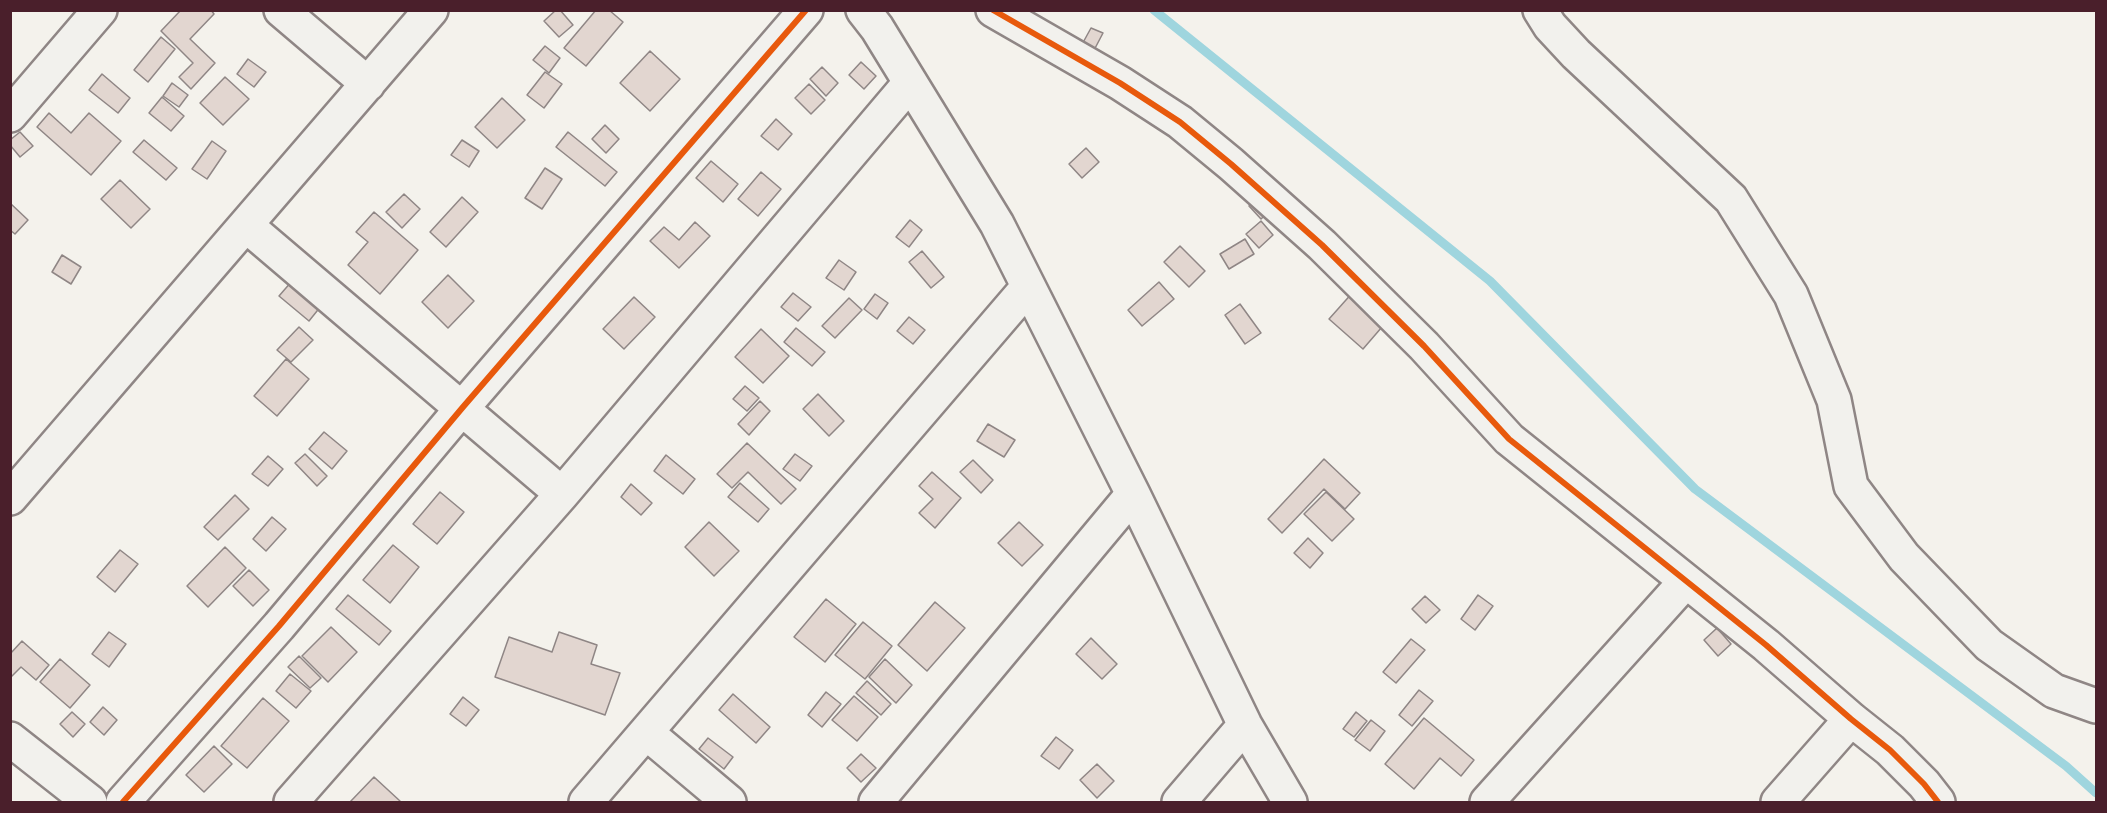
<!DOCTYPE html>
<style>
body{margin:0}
#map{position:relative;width:2107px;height:813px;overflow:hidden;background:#f4f2ec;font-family:Sriracha,sans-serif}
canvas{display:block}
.frame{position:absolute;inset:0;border:12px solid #4a1f2b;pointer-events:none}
</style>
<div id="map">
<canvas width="2107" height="813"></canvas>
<div class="frame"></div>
</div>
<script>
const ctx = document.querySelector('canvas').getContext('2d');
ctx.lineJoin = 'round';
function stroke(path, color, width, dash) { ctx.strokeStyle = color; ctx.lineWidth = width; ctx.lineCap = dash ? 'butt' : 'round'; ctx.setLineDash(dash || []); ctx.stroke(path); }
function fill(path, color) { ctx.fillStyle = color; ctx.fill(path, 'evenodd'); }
const stream = new Path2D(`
 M1154 10 1490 281 1695 489 2066 766 2096 793`);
const building = new Path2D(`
 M181 10H211L214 14 190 39 215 63 191 89 179 77 193 63 161 31Z
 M556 10H560L573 25 559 37 544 21Z
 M596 10H609L623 22 586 66 564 48Z
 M1091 28 1103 33 1092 54 1080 48Z
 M161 37 175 49 148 82 134 70Z
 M545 46 560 58 549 73 533 60Z
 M650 51 680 79 650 111 620 83Z
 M248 59 266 72 254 87 237 74Z
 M861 62 876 76 864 89 849 75Z
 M822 67 838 83 826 96 810 79Z
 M545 72 562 84 544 108 527 95Z
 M102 74 130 98 118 113 89 90Z
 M225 77 249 99 223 125 200 103Z
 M172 83 188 95 179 107 163 96Z
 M809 84 825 100 811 114 795 98Z
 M162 97 184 116 171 131 149 113Z
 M502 98 525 120 497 148 475 127Z
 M49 113 71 133 89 113 121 141 91 175 37 127Z
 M776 119 792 134 778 150 761 136Z
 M605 125 619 139 606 153 592 139Z
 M20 132 33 146 20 157 10 145V140Z
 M568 132 617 172 605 186 556 147Z
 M144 140 177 168 166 180 133 152Z
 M462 140 479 151 469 167 451 155Z
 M212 141 226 151 207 179 192 169Z
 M1086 148 1099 162 1082 178 1069 164Z
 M711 161 738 184 723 202 696 178Z
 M545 168 562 179 542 209 525 198Z
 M761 172 781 189 758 216 738 199Z
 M120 180 150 209 131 228 101 199Z
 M1264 191 1276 205 1261 219 1249 206Z
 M404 194 420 209 402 228 386 212Z
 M462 197 478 212 446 247 430 232Z
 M10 203 28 220 15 234 10 230Z
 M374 212 418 250 380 294 348 265 368 242 356 232Z
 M910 220 922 230 909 247 896 237Z
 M1261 221 1273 235 1259 248 1246 234Z
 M695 222 710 236 679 268 650 241 664 227 679 240Z
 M1245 239 1254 254 1229 269 1220 254Z
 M1180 246 1205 271 1189 287 1164 262Z
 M922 251 944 277 931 288 909 262Z
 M62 255 81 267 71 284 52 272Z
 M839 260 856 272 844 290 826 278Z
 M448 275 474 301 448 328 422 302Z
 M292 281 321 306 309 321 279 296Z
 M1159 282 1174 299 1142 326 1128 310Z
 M1354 291 1388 320 1363 349 1329 319Z
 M793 293 811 307 798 321 781 307Z
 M875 294 888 303 877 319 864 309Z
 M634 297 655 317 624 349 603 329Z
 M849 298 862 310 835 338 822 326Z
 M1240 304 1261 333 1245 344 1225 315Z
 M909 317 925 330 913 344 897 331Z
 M299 327 313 340 291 362 277 350Z
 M796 328 825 352 812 366 784 342Z
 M761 329 789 356 763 383 735 357Z
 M286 359 309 379 277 416 254 396Z
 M745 386 759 398 747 411 733 399Z
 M818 394 844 421 829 436 803 409Z
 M760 401 770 411 749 435 738 424Z
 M988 424 1015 440 1004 457 977 441Z
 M324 432 347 451 332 469 309 449Z
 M747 443 796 489 781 504 748 472 732 488 717 474Z
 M305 454 327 476 317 486 295 463Z
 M795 454 812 466 800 481 783 469Z
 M666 455 695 479 683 494 654 471Z
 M268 456 283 469 268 486 252 474Z
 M1324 459 1360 493 1345 509 1324 489 1282 533 1268 519Z
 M973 460 993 480 981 493 960 472Z
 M932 472 961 498 935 528 919 513 933 499 919 486Z
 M740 483 769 509 758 522 728 497Z
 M631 484 652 503 641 515 621 497Z
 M440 492 464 512 437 544 413 524Z
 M1326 492 1354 519 1332 541 1304 514Z
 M235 495 249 509 218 540 204 527Z
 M272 517 286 529 266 551 253 539Z
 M709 522 739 551 714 576 685 547Z
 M1019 522 1043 545 1022 566 998 543Z
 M1308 538 1323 553 1310 568 1294 553Z
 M393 545 419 567 390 603 363 580Z
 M225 547 246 568 208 607 187 586Z
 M120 550 138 564 115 592 97 577Z
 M249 570 269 590 253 606 233 586Z
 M348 595 391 631 379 645 336 609Z
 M1478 595 1493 606 1475 630 1461 619Z
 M1425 596 1440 610 1426 623 1412 609Z
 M826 599 856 624 825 662 794 637Z
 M935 602 965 628 927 671 898 645Z
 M863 622 892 646 865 679 835 655Z
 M331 627 357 652 328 682 302 656Z
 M1717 628 1731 644 1718 656 1704 640Z
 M109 632 126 644 109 667 92 654Z
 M559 632 597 645 591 664 620 673 605 715 495 677 509 637 552 652Z
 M1091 638 1117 664 1102 679 1076 654Z
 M1411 639 1425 650 1396 683 1383 672Z
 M22 641 49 665 36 680 21 667 10 678V654Z
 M299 656 321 678 310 688 288 667Z
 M60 659 90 685 70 708 40 682Z
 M885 659 912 685 896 703 869 677Z
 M290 674 311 691 296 708 276 691Z
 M867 681 891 704 881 715 856 693Z
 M1419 690 1433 701 1412 726 1399 715Z
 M826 692 841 704 822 727 808 715Z
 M733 694 770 727 756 743 719 710Z
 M854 696 878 717 857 741 832 720Z
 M463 697 479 710 466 726 450 714Z
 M263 698 289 721 247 768 221 746Z
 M103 707 117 720 104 735 90 722Z
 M72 712 85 724 73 737 60 724Z
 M1356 712 1367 721 1354 737 1343 729Z
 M1424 718 1474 760 1461 776 1440 758 1414 789 1385 764Z
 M1371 720 1385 731 1370 751 1355 740Z
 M1056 737 1073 750 1059 769 1041 756Z
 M708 738 733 757 724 769 699 749Z
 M214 746 232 764 204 792 186 775Z
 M861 754 876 768 861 782 847 768Z
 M1097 764 1114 781 1097 798 1080 780Z
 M374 777 400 801 398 802H350Z`);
const minor = new Path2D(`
 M281 10 368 84
 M863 10 877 28 997 224 1133 494 1245 725 1290 802
 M993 10 1120 83 1180 122 1231 164 1322 245 1424 346 1509 439 1766 645 1851 719 1890 750 1924 784 1938 802
 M1540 10 1550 26 1576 54 1731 199 1791 295 1834 400 1851 486 1904 557 1989 645 2054 691 2096 706
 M10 115 100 10
 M247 226 562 494
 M10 498 431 10
 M647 733 729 802
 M10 739 90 802
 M123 802 279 626 463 407 806 10
 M291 802 562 494 910 83
 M586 802 1028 287
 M876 802 1133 494
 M1179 802 1245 725
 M1487 802 1686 581
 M1778 802 1851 719`);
const cycleway = new Path2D(`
 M993 10 1120 83 1180 122 1231 164 1322 245 1424 346 1509 439 1766 645 1851 719 1890 750 1924 784 1938 802
 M123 802 279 626 463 407 806 10`);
stroke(stream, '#9fd5de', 9);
fill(building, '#e2d6d0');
stroke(building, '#8f8685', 1.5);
stroke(minor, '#8f8685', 38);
stroke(minor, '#f2f1ed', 33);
stroke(cycleway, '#e8590c', 6);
</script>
